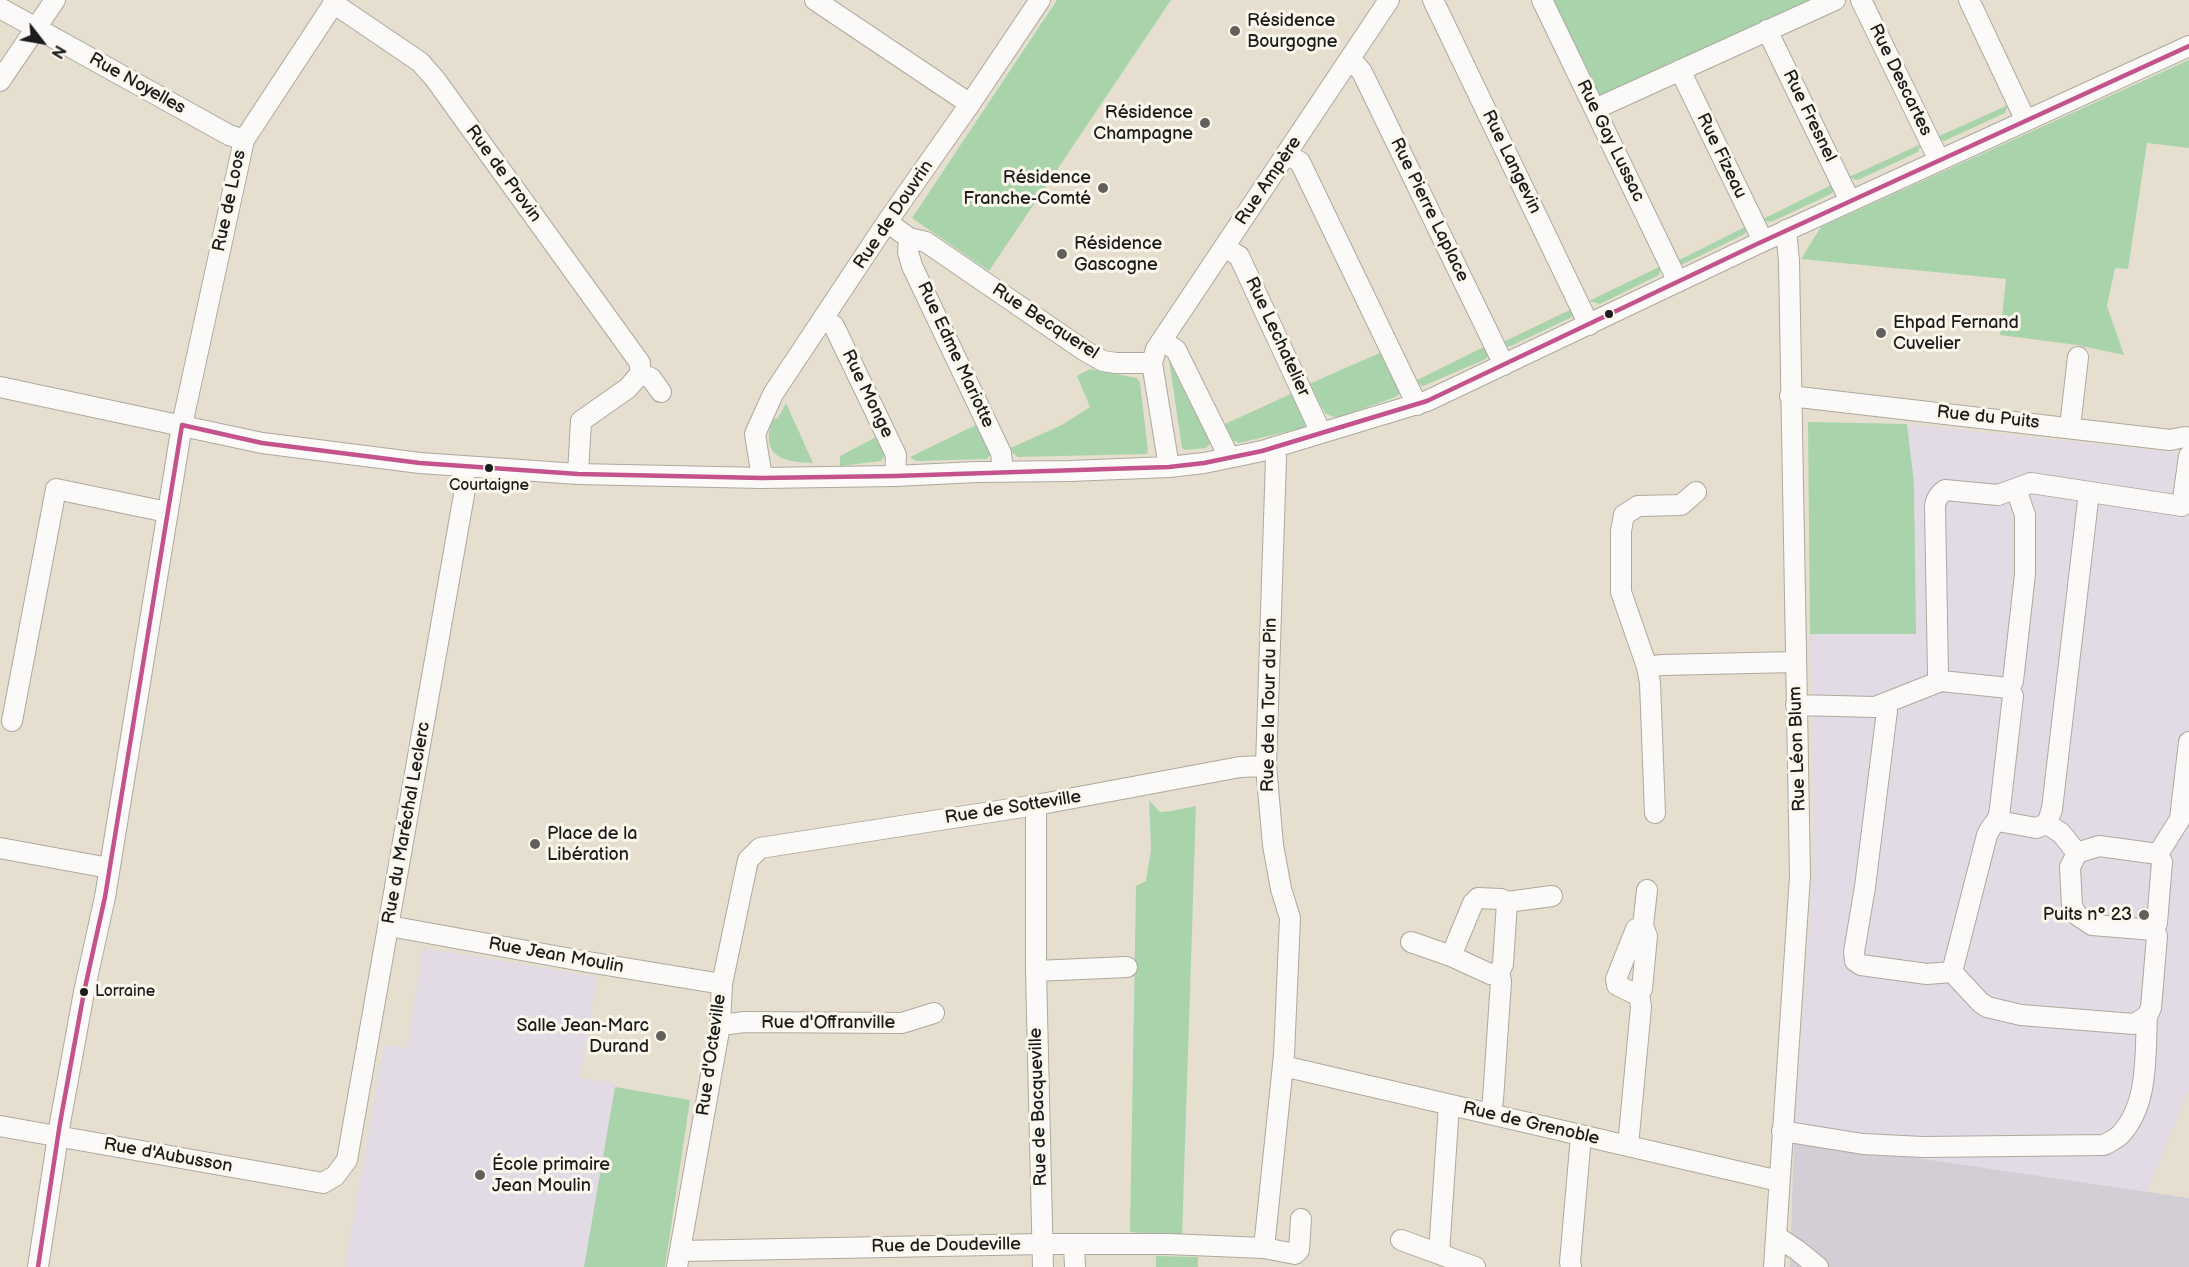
<!DOCTYPE html>
<meta charset="utf-8">
<style>
body{margin:0}
#map{position:relative;width:2189px;height:1267px;overflow:hidden;background:#e6dfcf;font-family:"Balsamiq Sans",sans-serif}
canvas{display:block}
.north{position:absolute;left:12px;top:12px;width:60px;height:60px;-webkit-text-stroke:4px #fbf7ec;paint-order:stroke;rotate:121deg;font-size:16px;font-weight:700;line-height:24px;text-align:center;color:#1c1c1c}
.north::after{content:'';display:block;margin:auto;width:21px;height:27px;background:#1c1c1c;clip-path:polygon(50% 0,100% 100%,50% 72%,0 100%)}
</style>
<div id="map">
<canvas width="2189" height="1267"></canvas>
<div class="north">N</div>
</div>
<script>
const ctx = document.querySelector('canvas').getContext('2d');
ctx.lineJoin = 'round';
function fill(path, color) { ctx.fillStyle = color; ctx.fill(path, 'evenodd'); }
function stroke(path, color, width, dash) { ctx.strokeStyle = color; ctx.lineWidth = width; ctx.lineCap = dash ? 'butt' : 'round'; ctx.setLineDash(dash || []); ctx.stroke(path); }
function drawText(font, color, halo, rows, align = 'center') {
  ctx.font = font + ' "Balsamiq Sans",sans-serif'; ctx.lineWidth = 6; ctx.setLineDash([]); ctx.textBaseline = 'middle'; ctx.strokeStyle = halo; ctx.fillStyle = color; for (const [text, x, y, turn = 0] of rows) {
    ctx.save(); ctx.translate(x, y); ctx.rotate((+turn || 0) * Math.PI / 180); ctx.textAlign = isNaN(turn) ? turn : align; if (halo) ctx.strokeText(text, 0, 0); ctx.fillText(text, 0, 0); ctx.restore();
  }
}
const built = new Path2D(`
 M1907 424 2189 454V1090L2147 1192 1794 1140 1814 860 1810 634 1916 633 1914 483Z
 M423 948 597 977 580 1078 616 1083 584 1267H345L384 1045 407 1048Z`);
const industrial = new Path2D(`
 M1794 1140 2189 1198V1267H1790Z`);
const green = new Path2D(`
 M1057 0H1171L989 271 912 218Z
 M1547 0H1815L1609 99 1597 97Z
 M2189 60V148L2147 143 2128 269 2115 268 2107 306 2124 355 2077 345 2000 335 2006 279 1801 259 1821 227Z
 M2008 105 2005 113 1944 141 1935 138Z
 M1921 144 1918 152 1860 179 1856 180 1849 177Z
 M1833 184 1834 190 1831 194 1771 222 1761 220Z
 M1747 226 1745 234 1683 264 1675 262Z
 M1661 266 1659 275 1600 304 1589 301Z
 M1574 308 1572 317 1511 346 1507 347 1501 343Z
 M1486 346 1489 355 1486 359 1423 386 1413 382Z
 M1382 352 1400 388V393L1396 397 1336 418 1325 413 1309 384Z
 M1171 357 1211 438V443L1206 448 1186 450 1182 448 1169 360Z
 M1090 369 1137 378 1140 383 1148 450 1147 454 1018 457 1008 449 1062 425 1090 407 1077 376Z
 M1297 391 1306 424 1303 428 1239 443 1232 440 1223 425Z
 M786 403 813 463C783 462 760 457 772 420L778 418Z
 M1808 422 1907 424 1914 483 1916 634H1810Z
 M980 423 991 452 987 459 916 461 910 457Z
 M880 435C883 444 889 454 881 461L840 466V456Z
 M1149 800 1160 812 1172 811 1196 806 1182 1237 1130 1232 1136 886 1146 881 1151 850Z
 M615 1087 690 1100 665 1267H584Z
 M1156 1256 1198 1257V1267H1156Z`);
const minor = new Path2D(`
 M815 0 970 104
 M1433 0 1589 325
 M1542 0 1678 282
 M1861 0 1939 160
 M1969 0 2025 119
 M333 3 420 62 435 79 640 363V374L651 378 661 392
 M0 8 229 135 244 140
 M1767 30 1850 201
 M1350 58 1362 72 1504 365
 M1680 70 1763 241
 M0 81 55 0
 M1595 109 1835 0
 M1286 154 1300 162 1417 405
 M887 222 909 238 926 242 1085 351 1103 361 1116 363H1152
 M909 238 908 252 912 266 1001 453 1003 472
 M1224 247 1239 256 1321 433
 M824 319 834 326 896 455 895 476
 M1162 340 1176 350 1229 457
 M0 387 262 443 420 463 578 474 762 478 895 476 977 472 1070 471 1169 467 1204 463 1262 451 1427 401 1757 244 2189 46
 M1790 396 2170 440 2185 437
 M2070 427 2078 357
 M1169 467 1152 363 1156 349 1389 0
 M578 474 581 421 628 388 640 374
 M762 478 755 434 773 394 887 222 970 104 1040 0
 M2016 489 2025 515V574L2013 681 2009 688 2013 696 2000 808C1998 825 1993 821 1987 835L1952 972 1980 1002 1987 1007 2021 1015 2134 1024 2147 1016 2151 1008 2157 936 2154 930 2157 923 2162 862 2158 854 2180 819 2189 742
 M1696 492 1681 505 1638 506 1624 515 1621 531V592L1647 667 1662 665 1795 662
 M1647 667 1650 683 1655 813
 M1941 681 1938 674 1935 506C1936 499 1939 494 1945 490L1998 495 2031 483 2182 506 2189 456
 M1886 704 1887 711 1865 887 1854 952 1855 961 1861 965 1927 974 1952 972
 M1796 705 1875 707 1941 681 2009 688
 M12 721 56 489 167 512
 M1036 805V971L1043 1267
 M1998 821 2036 828 2047 824 2052 809 2089 492
 M2047 824 2061 833 2077 853
 M0 848 109 868
 M389 926 588 962 722 984
 M2154 930 2092 925 2077 915 2072 906 2070 867 2077 853 2099 846 2158 854
 M1411 942 1451 956 1490 974 1499 973 1501 981 1493 1100 1490 1113
 M1451 956 1473 903 1478 898 1501 899 1507 902
 M1036 971 1127 967
 M1499 973 1503 964 1507 902 1552 896
 M1639 993H1633L1617 985 1616 979 1636 929 1643 926
 M720 1025 745 1022 902 1023 934 1013
 M1283 1066 1779 1181
 M0 1126 323 1183 335 1176 347 1160 465 489 463 466
 M1782 1131 1863 1144 1923 1147 2104 1145C2109 1142 2116 1139 2120 1135 2149 1105 2145 1055 2147 1016
 M1628 1146 1641 1007 1639 993 1642 989 1647 936 1643 926 1647 890
 M1776 1236 1797 1250 1818 1267
 M1401 1240 1475 1267
 M1074 1244 1075 1267
 M1264 1248 1284 1055 1290 918 1281 889 1273 845 1266 766 1276 458 1274 447
 M680 1251 1043 1244H1168L1264 1248 1295 1254 1299 1250 1301 1219
 M1439 1253 1449 1105
 M38 1267 60 1123 84 992 105 897 182 425 244 140 336 0
 M677 1267 720 1025 722 984 748 860 760 848 1036 805 1240 767 1266 766
 M1571 1267 1570 1262 1581 1136
 M1774 1267 1800 876 1789 261 1786 230`);
const bus1 = new Path2D(`
 M182 425 262 443 420 463 578 474 762 478 895 476 1169 467 1204 463 1262 451 1427 401 1757 244 2189 46
 M38 1267 60 1123 84 992 105 897 182 425`);
const markers = [
 [1235,31,6,"#63605b"],
 [1205,123,6,"#63605b"],
 [1103,188,6,"#63605b"],
 [1062,254,6,"#63605b"],
 [1609,314,5,"#1c1c1c"],
 [1881,333,6,"#63605b"],
 [489,468,5,"#1c1c1c"],
 [535,844,6,"#63605b"],
 [2144,915,6,"#63605b"],
 [84,992,5,"#1c1c1c"],
 [661,1036,6,"#63605b"],
 [480,1175,6,"#63605b"]
];
const busNames = [
 ["Courtaigne",489,486],
 ["Lorraine",95,992,"left"]
];
const poiNames = [
 ["Résidence",1247,21],
 ["Bourgogne",1247,42],
 ["Résidence",1193,113,"right"],
 ["Champagne",1193,134,"right"],
 ["Résidence",1091,178,"right"],
 ["Franche-Comté",1091,199,"right"],
 ["Résidence",1074,244],
 ["Gascogne",1074,265],
 ["Ehpad Fernand",1893,323],
 ["Cuvelier",1893,344],
 ["Place de la",547,834],
 ["Libération",547,855],
 ["Puits n° 23",2132,915,"right"],
 ["Salle Jean-Marc",649,1026,"right"],
 ["Durand",649,1047,"right"],
 ["École primaire",492,1165],
 ["Jean Moulin",492,1186]
];
const streetNames = [
 ["Rue Descartes",1900,80,64],
 ["Rue Noyelles",137,84,29],
 ["Rue Fresnel",1809,116,64],
 ["Rue Gay Lussac",1610,141,64],
 ["Rue Fizeau",1721,156,64],
 ["Rue Langevin",1511,162,64],
 ["Rue de Provin",503,174,54],
 ["Rue Ampère",1269,181,-56],
 ["Rue de Loos",230,201,-78],
 ["Rue Pierre Laplace",1429,210,64],
 ["Rue de Douvrin",894,215,-56],
 ["Rue Becquerel",1045,322,33],
 ["Rue Lechatelier",1277,337,65],
 ["Rue Edme Mariotte",955,355,65],
 ["Rue Monge",867,394,64],
 ["Rue du Puits",1988,418,6],
 ["Rue de la Tour du Pin",1270,705,-89],
 ["Rue Léon Blum",1798,749,-92],
 ["Rue de Sotteville",1013,808,-9],
 ["Rue du Maréchal Leclerc",407,823,-80],
 ["Rue Jean Moulin",556,956,10],
 ["Rue d'Offranville",828,1023],
 ["Rue d'Octeville",712,1055,-82],
 ["Rue de Bacqueville",1039,1107,-92],
 ["Rue de Grenoble",1531,1124,13],
 ["Rue d'Aubusson",168,1156,10],
 ["Rue de Doudeville",946,1246,-1]
];
fill(built, '#e2dae4');
fill(industrial, '#d3ced6');
fill(green, '#a9d4ab');
stroke(minor, '#ada99f', 22);
stroke(minor, '#fbfaf8', 20);
stroke(bus1, '#c4538d', 4.5);
for (const [x, y, r, color] of markers) { const dot = new Path2D(); dot.arc(x, y, r, 0, 2 * Math.PI); ctx.fillStyle = color; ctx.fill(dot); stroke(dot, '#fbf7ec', 2); }
drawText('16px', '#1c1c1c', '#fbf7ec', busNames);
drawText('18px', '#1c1c1c', '#fbf7ec', poiNames, 'left');
drawText('18px', '#1c1c1c', '#fbf7ec', streetNames);
</script>
